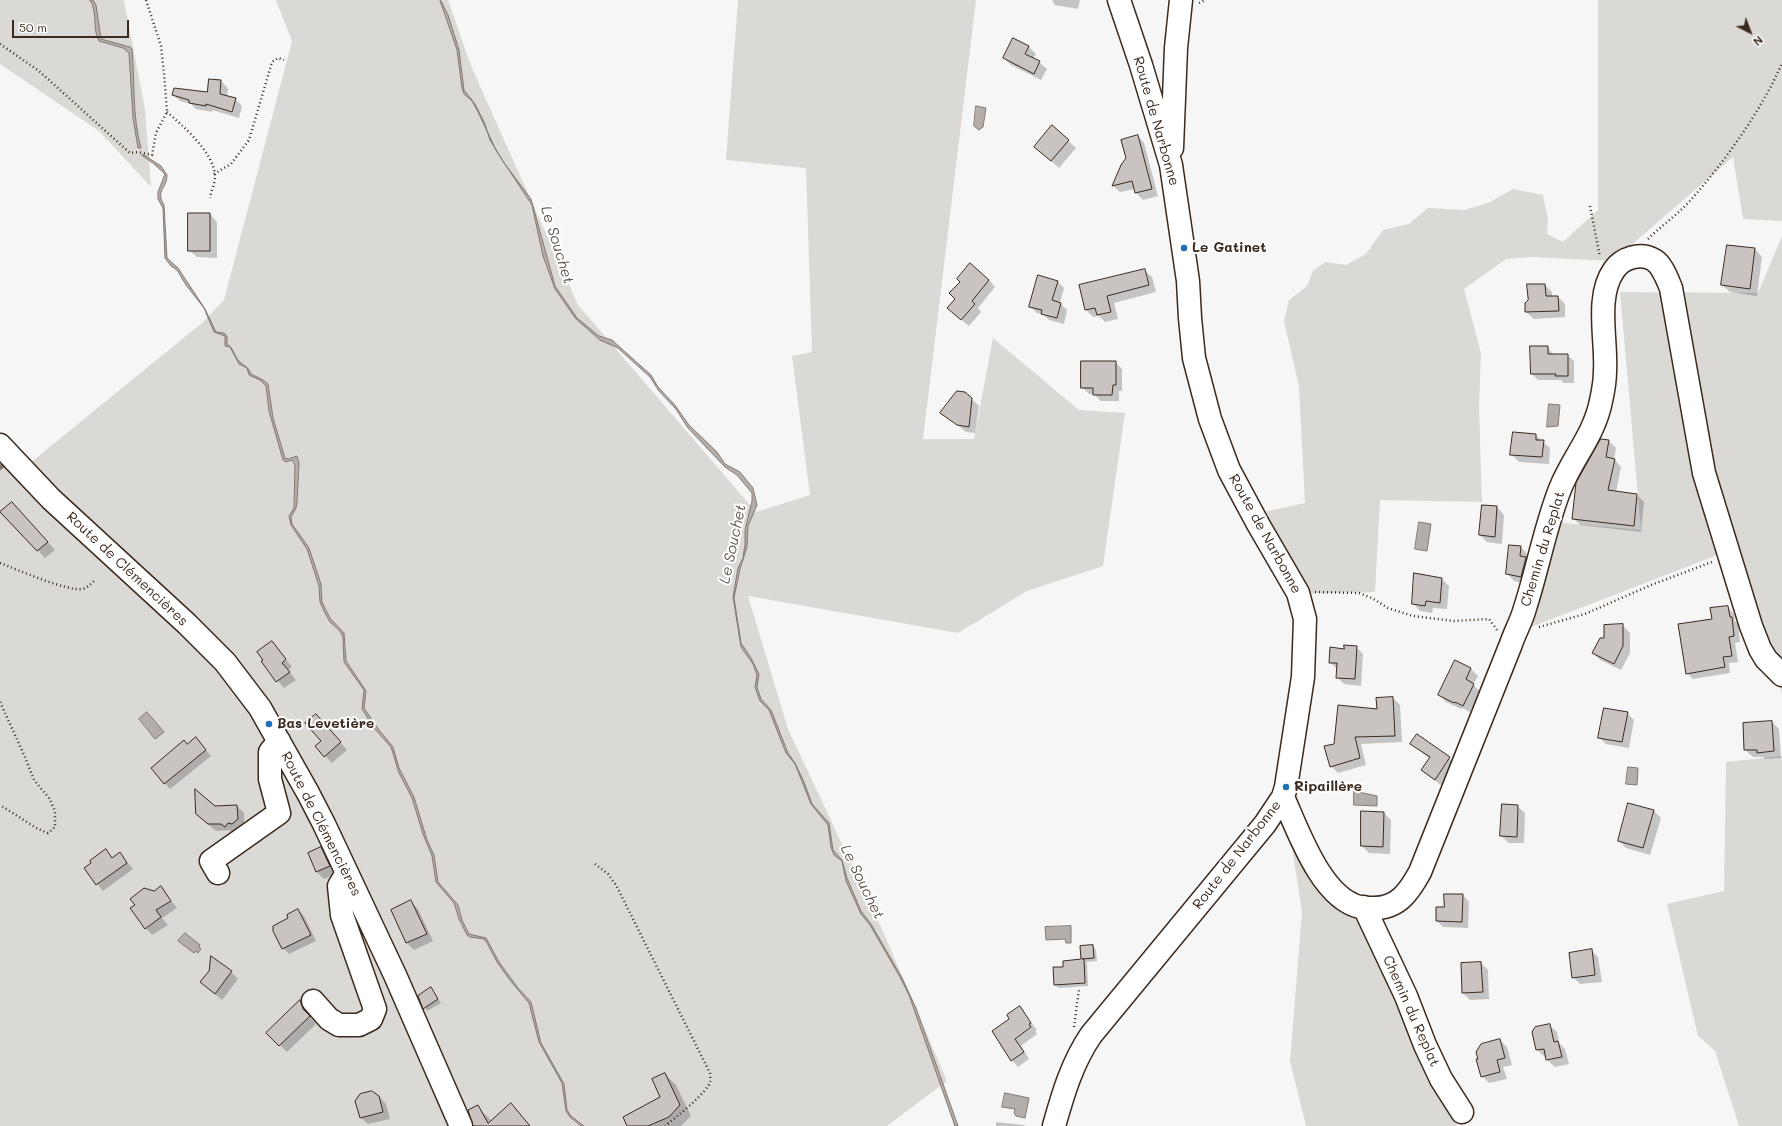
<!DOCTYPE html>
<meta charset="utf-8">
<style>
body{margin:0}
#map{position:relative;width:1782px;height:1126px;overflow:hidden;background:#f7f6f6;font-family:Mali,sans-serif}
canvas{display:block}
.north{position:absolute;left:1730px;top:12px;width:40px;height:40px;-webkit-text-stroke:3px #fff;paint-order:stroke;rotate:138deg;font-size:11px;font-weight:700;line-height:16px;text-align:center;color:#3b2a1e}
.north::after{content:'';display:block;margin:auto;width:14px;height:18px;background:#3b2a1e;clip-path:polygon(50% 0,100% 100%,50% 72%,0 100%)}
.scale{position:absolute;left:12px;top:20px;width:117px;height:18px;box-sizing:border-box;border:2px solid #3b2a1e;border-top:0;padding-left:5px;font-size:12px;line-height:14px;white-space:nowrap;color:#3b2a1e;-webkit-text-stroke:3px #fff;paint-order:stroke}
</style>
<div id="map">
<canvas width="1782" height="1126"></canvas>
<div class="north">N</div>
<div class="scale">50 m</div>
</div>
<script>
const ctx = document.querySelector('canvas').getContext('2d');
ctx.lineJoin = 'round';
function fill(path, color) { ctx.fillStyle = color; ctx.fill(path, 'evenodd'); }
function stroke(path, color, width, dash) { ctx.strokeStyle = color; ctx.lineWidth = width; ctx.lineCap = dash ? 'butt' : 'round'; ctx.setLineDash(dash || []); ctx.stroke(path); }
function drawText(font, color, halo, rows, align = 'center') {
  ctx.font = font + ' Mali,sans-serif'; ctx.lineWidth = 4; ctx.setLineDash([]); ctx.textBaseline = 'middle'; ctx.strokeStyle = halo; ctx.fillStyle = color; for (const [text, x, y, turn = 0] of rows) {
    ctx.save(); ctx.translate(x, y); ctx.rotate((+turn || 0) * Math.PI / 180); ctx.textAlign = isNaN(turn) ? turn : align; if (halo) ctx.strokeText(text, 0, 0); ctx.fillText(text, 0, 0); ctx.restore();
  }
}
const green = new Path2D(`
 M0 0H124L145 109 151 187 99 131 0 64Z
 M276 0H448L471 66 578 305 756 512 810 495 792 356 812 352 806 168 726 160 738 0H976L923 439H974L993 338 1079 410 1125 413 1103 566 1027 591 958 633 748 596 788 729 881 927 947 1081 887 1126H0V464L14 476 202 323 224 300 292 41Z
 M1598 0H1782V221L1743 219 1733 157 1613 261 1531 257 1506 259 1464 289 1481 353 1479 406 1482 502 1380 500 1375 592 1292 594 1246 516 1305 503 1299 387 1284 321 1289 300 1307 286 1313 271 1325 262 1346 265 1366 254 1383 230 1409 224 1428 208 1464 210 1488 203 1513 189 1543 195 1548 220 1547 234 1563 242 1598 210Z
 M1782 236V693L1733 549 1526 629 1553 522 1641 530 1620 292 1758 293Z
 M1782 756V1126H1739L1715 1051 1698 1036 1667 904 1724 891 1726 762Z
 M1286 808 1366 933 1451 1116 1457 1126H1306L1290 1061 1302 912Z`);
const water = new Path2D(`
 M90 0H93L96 5 101 39 130 47 132 49C135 82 132 116 141 148H138L133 118 129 53 123 48 99 41C92 29 98 12 90 0Z
 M440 0 441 1 448 15 459 50 464 90 475 104 485 124 490 140 504 163 531 199 555 286 577 318 599 336 612 340 651 375 658 387 674 404 689 425 717 452 725 464 740 472 753 488 757 505 748 526 747 547 740 569 734 598 741 643 751 658 759 674 757 687 761 699 771 710 788 753 795 763 804 782 812 804 829 823 833 850 842 860 847 878 861 911 871 924 902 978 916 1008 958 1126H955L909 995 900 977 870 925 861 914 846 881 842 861 834 855 831 847 828 825 811 804 795 764 786 753 769 710 760 701 755 687 757 675 753 664 741 647 733 597 738 568 743 558 745 544V530L752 501V493L737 475 725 467 688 428 676 409 659 391 650 377 618 348 600 340 576 319 555 289 543 256 532 205 497 152 478 112 472 101 464 94 462 88 457 50Z
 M976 106 986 108 983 127 979 130 974 126Z
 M142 155H144L161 166 167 175C167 189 155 190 164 205L167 258 178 268 205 309 216 332 224 333 227 336V344C234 348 234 357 240 362 246 368 247 365 251 374L263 380 268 384 273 418 285 458 288 459 297 456 299 463 297 502 296 508 291 517 292 524 309 548 321 584 322 602 330 618 344 633 346 661 366 691 364 708 379 730 393 747 399 768 414 797 427 840 434 855 438 882 458 905 462 920 469 934 486 938 499 962 518 988 531 1002 541 1043 564 1084 567 1110 571 1116 584 1126H581L570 1117 566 1111 562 1083 539 1042 529 1003 509 979 497 962 487 943 484 939 470 937 467 935 459 919 454 903 436 882 432 856 423 834 412 798 399 773 391 747 374 728 362 709 364 690 344 662 343 637 340 631 330 622 324 611 320 602 319 586 307 549 291 525 289 516 294 508 295 465 292 460 286 462 283 460 269 411 266 386 260 380 249 375 247 368 239 364 230 347 225 346V336L214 332 204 308 186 285 177 270 171 266 165 258 163 208 158 199V192L165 174 154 164Z
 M1549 404 1560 405 1558 426 1547 427Z
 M1419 522 1431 524 1427 551 1415 549Z
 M147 712 164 732 155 739 139 719Z
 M1628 767 1638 768 1637 785 1626 784Z
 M1354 791 1377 796V806L1354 805Z
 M1071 926V943H1066L1065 939 1046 940 1045 927Z
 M185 933 200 945 199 947 201 949 198 953 196 951 194 953 178 941Z
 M1005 1093 1029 1098 1025 1118 1016 1116 1014 1113 1015 1109 1002 1107Z`);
const shadow = new Path2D(`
 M1052 0H1080L1078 9 1055 5Z
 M1013 39 1029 47 1036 54 1033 59 1039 62 1047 69 1041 80 1011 65 1004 58Z
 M209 80 221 81 228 88 227 97 235 99 242 106 239 118 212 110V112L196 109 191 104 180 101 173 95 208 93Z
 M1053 127 1076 148 1059 168 1043 154Z
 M1138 136 1144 143 1158 196 1143 200 1136 193 1135 189 1120 192 1113 186Z
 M210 214 217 222V258L197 257 189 250Z
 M1728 246 1755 249 1762 257 1757 296 1730 292 1722 285Z
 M1144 270 1152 277 1156 292 1114 303 1118 319 1105 322 1099 316 1093 317 1086 310Z
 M989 280 995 287 978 308 981 312 969 326 955 315Z
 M1057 281 1064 288 1060 303 1067 310 1064 324 1049 320 1043 314 1037 313 1030 306Z
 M1545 285 1552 292V297H1558L1565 304V317L1534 319 1526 312Z
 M1547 347 1554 355H1567L1574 361V383H1563L1561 380H1538L1532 374Z
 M1115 362 1122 369V391H1119V401H1101L1094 394H1089L1082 387Z
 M972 399 979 406 975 433 966 432 942 412Z
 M1535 435 1550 448 1549 464 1519 462 1511 454Z
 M1601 440 1609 441 1616 448 1614 459 1621 467 1616 492 1637 495 1644 502 1641 532 1580 525 1573 518Z
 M1483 506 1497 507 1504 515 1502 544 1487 542 1480 535Z
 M19 511 55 550 45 558 2 512Z
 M1521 547 1528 555V584L1514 581 1507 573Z
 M1442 579 1449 586 1447 609 1433 608 1432 613 1420 611 1413 603Z
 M1728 607 1734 614 1735 621 1738 624 1740 642 1735 643 1738 662 1729 663 1730 673 1693 679 1687 673 1713 619Z
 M1622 625 1630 633V653L1621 670 1600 660 1593 653Z
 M272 642 292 667 288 670 296 680 284 688 262 661Z
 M1356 647 1363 654 1361 686 1344 684 1337 677V669L1330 662 1345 651Z
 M1456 661 1471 669 1478 676 1473 685 1480 691 1470 712 1462 708 1461 709 1446 702 1439 695Z
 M1393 698 1400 705 1402 742 1361 744 1366 765 1338 773 1331 766 1335 744Z
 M1627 713 1634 720 1629 748 1606 744 1599 737Z
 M323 722 347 750 332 763 316 746 322 741Z
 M1772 722 1779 729 1781 758 1765 759 1763 757H1753L1745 750 1744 724Z
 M196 738 211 756 170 789 152 768Z
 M1412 744 1449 758 1456 765 1442 786 1422 770 1430 759Z
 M237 806 244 813V826L239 830H236L232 833 229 830 216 831 204 821 215 807Z
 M1517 806 1525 813 1524 843H1509L1501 836Z
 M1653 810 1661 818 1650 855 1626 848 1619 841Z
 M1384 813 1391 820 1390 854 1369 853 1362 846Z
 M321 848 328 855 337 874 324 879 317 872 309 854Z
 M106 851 113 858 120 854 133 869 103 891 85 868Z
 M160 887 177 908 162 918 168 925 152 935 146 928 154 892Z
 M1463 895 1469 902 1468 928 1443 927 1437 921 1445 908Z
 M411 902 418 909 433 941 414 950 407 943 392 910Z
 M298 910 304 916 316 941 289 954 283 948 290 919Z
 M1093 946 1096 950 1097 961 1086 962 1087 963 1088 986 1059 988 1055 985 1065 968 1082 960 1081 947Z
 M1591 950 1598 957 1602 982 1580 984 1573 977Z
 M1481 963 1488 970 1489 999 1470 1000 1463 993Z
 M210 971 231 972 238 979 222 1000 201 982Z
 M431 989 441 1003 427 1011 419 996Z
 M300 1001 306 1008 310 1017 316 1024 287 1052 268 1033Z
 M1020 1008 1037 1030 1035 1031 1037 1034 1021 1046 1029 1059 1018 1067 1012 1060 1011 1019Z
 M1549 1025 1557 1032 1559 1043 1565 1049 1569 1064 1555 1067 1547 1060V1056L1545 1057 1537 1050Z
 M1500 1040 1507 1047 1512 1065 1503 1067 1507 1079 1489 1083 1482 1076Z
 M665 1074 676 1085 691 1116 681 1126H628L661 1098Z
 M379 1096 386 1104 390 1119 368 1124 360 1117Z
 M477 1107 492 1121 529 1126H474Z
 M996 1122 1024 1125 1025 1126H996Z`);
const stream = new Path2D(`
 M0 468 6 462`);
const building = new Path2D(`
 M1013 38 1029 46 1025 54 1040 61 1034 74 1003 58Z
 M209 79 221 80 220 94 236 98 232 112 206 104V106L189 103V100L172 95 174 88 207 92Z
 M1052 125 1069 140 1051 161 1034 147Z
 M1138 135 1152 189 1135 193 1132 181 1112 186 1121 165 1126 158 1121 140Z
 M188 213H210V251H188Z
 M1727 245 1755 248 1750 289 1721 285Z
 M970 263 989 280 972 301 975 304 961 320 947 308 955 299 949 293 960 282 957 279Z
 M1145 269 1149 285 1107 296 1111 312 1097 315 1095 308 1085 310 1079 285Z
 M1038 275 1058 281 1052 300 1061 303 1057 318 1041 314 1042 310 1029 307Z
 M1527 284H1545L1546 296H1558L1559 311 1525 312V303L1528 300Z
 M1530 346H1548V354H1568V376H1555L1556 374H1531Z
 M1081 361H1116V385H1113L1112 395H1093V388H1081Z
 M957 391 965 392 972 398 969 427 957 425 940 413Z
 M1513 432 1536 434V440H1544L1542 457 1510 455Z
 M1601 439 1609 440 1606 457 1615 459 1608 490 1637 494 1634 526 1572 519 1576 483Z
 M12 502 48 542 37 551 0 512Z
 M1482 505 1497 506 1495 537 1479 535Z
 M1509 545 1521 546 1520 556 1526 557 1521 577 1506 574Z
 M1414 573 1442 578 1440 603 1426 601 1425 606 1412 604Z
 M1728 606 1730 617H1732L1734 636 1729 637 1732 656 1723 657 1725 667 1686 674 1678 624 1712 619 1710 608Z
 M1623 624V646L1614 664 1592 653 1600 638H1604V625Z
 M272 641 286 659 282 663 290 672 276 682 261 661 263 660 257 652Z
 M1344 645 1357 646 1355 679 1336 678 1337 663H1329L1330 647 1344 649Z
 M1455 660 1471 668 1466 679 1474 684 1463 706 1455 702 1454 703 1438 695Z
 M1393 697 1395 736 1355 737 1360 758 1330 767 1324 746 1334 744 1338 705 1377 709 1376 698Z
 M1604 708 1628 712 1622 742 1598 738Z
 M316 714 341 742 324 757 315 746 321 741 305 723Z
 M1772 721 1774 751 1757 753V750H1744L1743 723Z
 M1417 734 1450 757 1435 780 1421 770 1430 757 1410 744Z
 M196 737 206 750 164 784 151 768 184 740 187 744Z
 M195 789 215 806 237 805 238 819 232 824 228 823 225 827 221 824H208L196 814Z
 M1628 803 1654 810 1643 848 1618 841Z
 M1502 804 1518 805 1517 837 1500 836Z
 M1361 811 1384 812 1383 847 1361 846Z
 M321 847 330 866 316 872 308 853Z
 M106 849 112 858 120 852 127 863 96 885 84 868 91 863 90 861Z
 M161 886 171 901 156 910 161 917 145 929 130 908 135 905 130 899 144 888 154 891Z
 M1444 894H1463L1462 922 1436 921V907H1444Z
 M411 900 427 934 406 943 391 910Z
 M298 909 311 935 282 949 273 931V926L288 918 287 915Z
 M1093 945 1094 958 1082 959H1084L1085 983 1054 985 1053 967H1063V961L1081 959 1080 946Z
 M1592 949 1595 975 1572 978 1569 953Z
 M211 956 232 971 215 994 200 982 209 971Z
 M1481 962 1483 992 1462 993 1461 963Z
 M431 987 438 999 423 1009 418 996Z
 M300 1000 303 1009 310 1016 279 1046 266 1033Z
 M1020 1006 1031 1023 1029 1024 1031 1027 1015 1039 1024 1052 1011 1061 992 1031 1009 1019 1007 1015Z
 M1550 1024 1554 1042 1558 1041 1562 1057 1546 1060 1544 1049 1536 1050 1532 1032 1535 1027Z
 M1500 1039 1505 1058 1497 1060 1500 1072 1481 1077 1476 1059H1478L1476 1052 1481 1044Z
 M665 1073 680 1105 669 1117 648 1126H627L623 1117 660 1097 652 1079Z
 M372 1091 379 1096 383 1112 360 1118 355 1101 360 1094Z
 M511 1103 530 1126H473L468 1110 478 1105 488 1123Z`);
const path = new Path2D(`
 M1199 3 1205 0
 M0 44 39 71 130 153 138 152 152 155 156 133 167 112 164 73 161 46 146 0
 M167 112C183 126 215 153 215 177 215 183 211 191 210 198
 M214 174 231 164 249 140 272 62 278 58 284 60
 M1590 206 1600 257
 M1648 239C1661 226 1676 216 1689 202 1723 164 1762 110 1782 63
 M0 563C16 569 68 592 83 589 88 587 91 584 95 580
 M1315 592 1359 593 1372 598 1388 608 1413 616 1454 621 1489 619 1497 630
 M1539 627 1585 614 1651 585 1712 562
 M0 702 25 757 34 780 49 798 55 811V827L48 833 38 829 0 805
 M595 864 608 874 616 885 710 1073C710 1076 711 1080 710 1082 708 1092 674 1119 665 1126
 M1074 1027 1079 989`);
const minor = new Path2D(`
 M1172 148 1176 48 1181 0
 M0 445 51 499 187 624 225 662 260 708 308 793 324 824 395 975 461 1126
 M1283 797C1298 830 1321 898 1360 907 1363 908 1368 908 1372 908 1398 909 1409 892 1420 872L1511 644C1515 632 1522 620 1525 608 1538 568 1545 527 1560 489 1572 458 1594 436 1601 401 1603 392 1605 381 1605 371 1607 340 1595 297 1614 270 1622 258 1640 252 1654 260 1663 266 1667 279 1671 288L1704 473 1751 626 1760 649 1766 659 1782 675
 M218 873 211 861 279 813 270 779V752L279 741
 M1364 907 1406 996 1425 1045 1441 1079 1462 1112
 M313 1001 329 1019 339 1025H359L371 1019 375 1009 342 915 339 886 347 873
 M1054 1126C1063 1094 1072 1063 1091 1035L1265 824 1283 797 1286 787 1303 677 1305 619 1298 593 1258 524 1229 470 1210 419 1194 358 1190 318 1188 281 1171 165 1141 65 1119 0`);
const markers = [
 [1184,248,4,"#1f6fb2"],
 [269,724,4,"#1f6fb2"],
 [1286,787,4,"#1f6fb2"]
];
const streetNames = [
 ["Route de Narbonne",1156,121,74],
 ["Route de Narbonne",1265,534,61],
 ["Chemin du Replat",1543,549,-73],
 ["Route de Clémencières",127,569,43],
 ["Route de Clémencières",321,824,63],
 ["Route de Narbonne",1237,855,-52],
 ["Chemin du Replat",1411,1011,66]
];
const poiNames = [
 ["Le Gatinet",1192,248],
 ["Bas Levetière",277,724],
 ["Ripaillère",1294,787]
];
const waterNames = [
 ["Le Souchet",557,245,73],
 ["Le Souchet",733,544,-78],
 ["Le Souchet",862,882,64]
];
fill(green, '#dbd9d6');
fill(water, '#b4aeaa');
stroke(water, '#847972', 1);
fill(shadow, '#0003');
stroke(stream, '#847972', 4.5);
fill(building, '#c9c3c1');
stroke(building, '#3b2a1e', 1);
stroke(minor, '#3b2a1e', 25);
stroke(path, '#3b2a1e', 2.5, [1, 3]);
stroke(minor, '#fff', 22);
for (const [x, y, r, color] of markers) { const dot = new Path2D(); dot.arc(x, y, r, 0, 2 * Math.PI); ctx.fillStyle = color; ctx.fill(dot); stroke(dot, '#fff', 1.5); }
drawText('14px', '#3b2a1e', '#fff', streetNames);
drawText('bold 14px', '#3b2a1e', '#fff', poiNames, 'left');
drawText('italic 15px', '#65584f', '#fff', waterNames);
</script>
